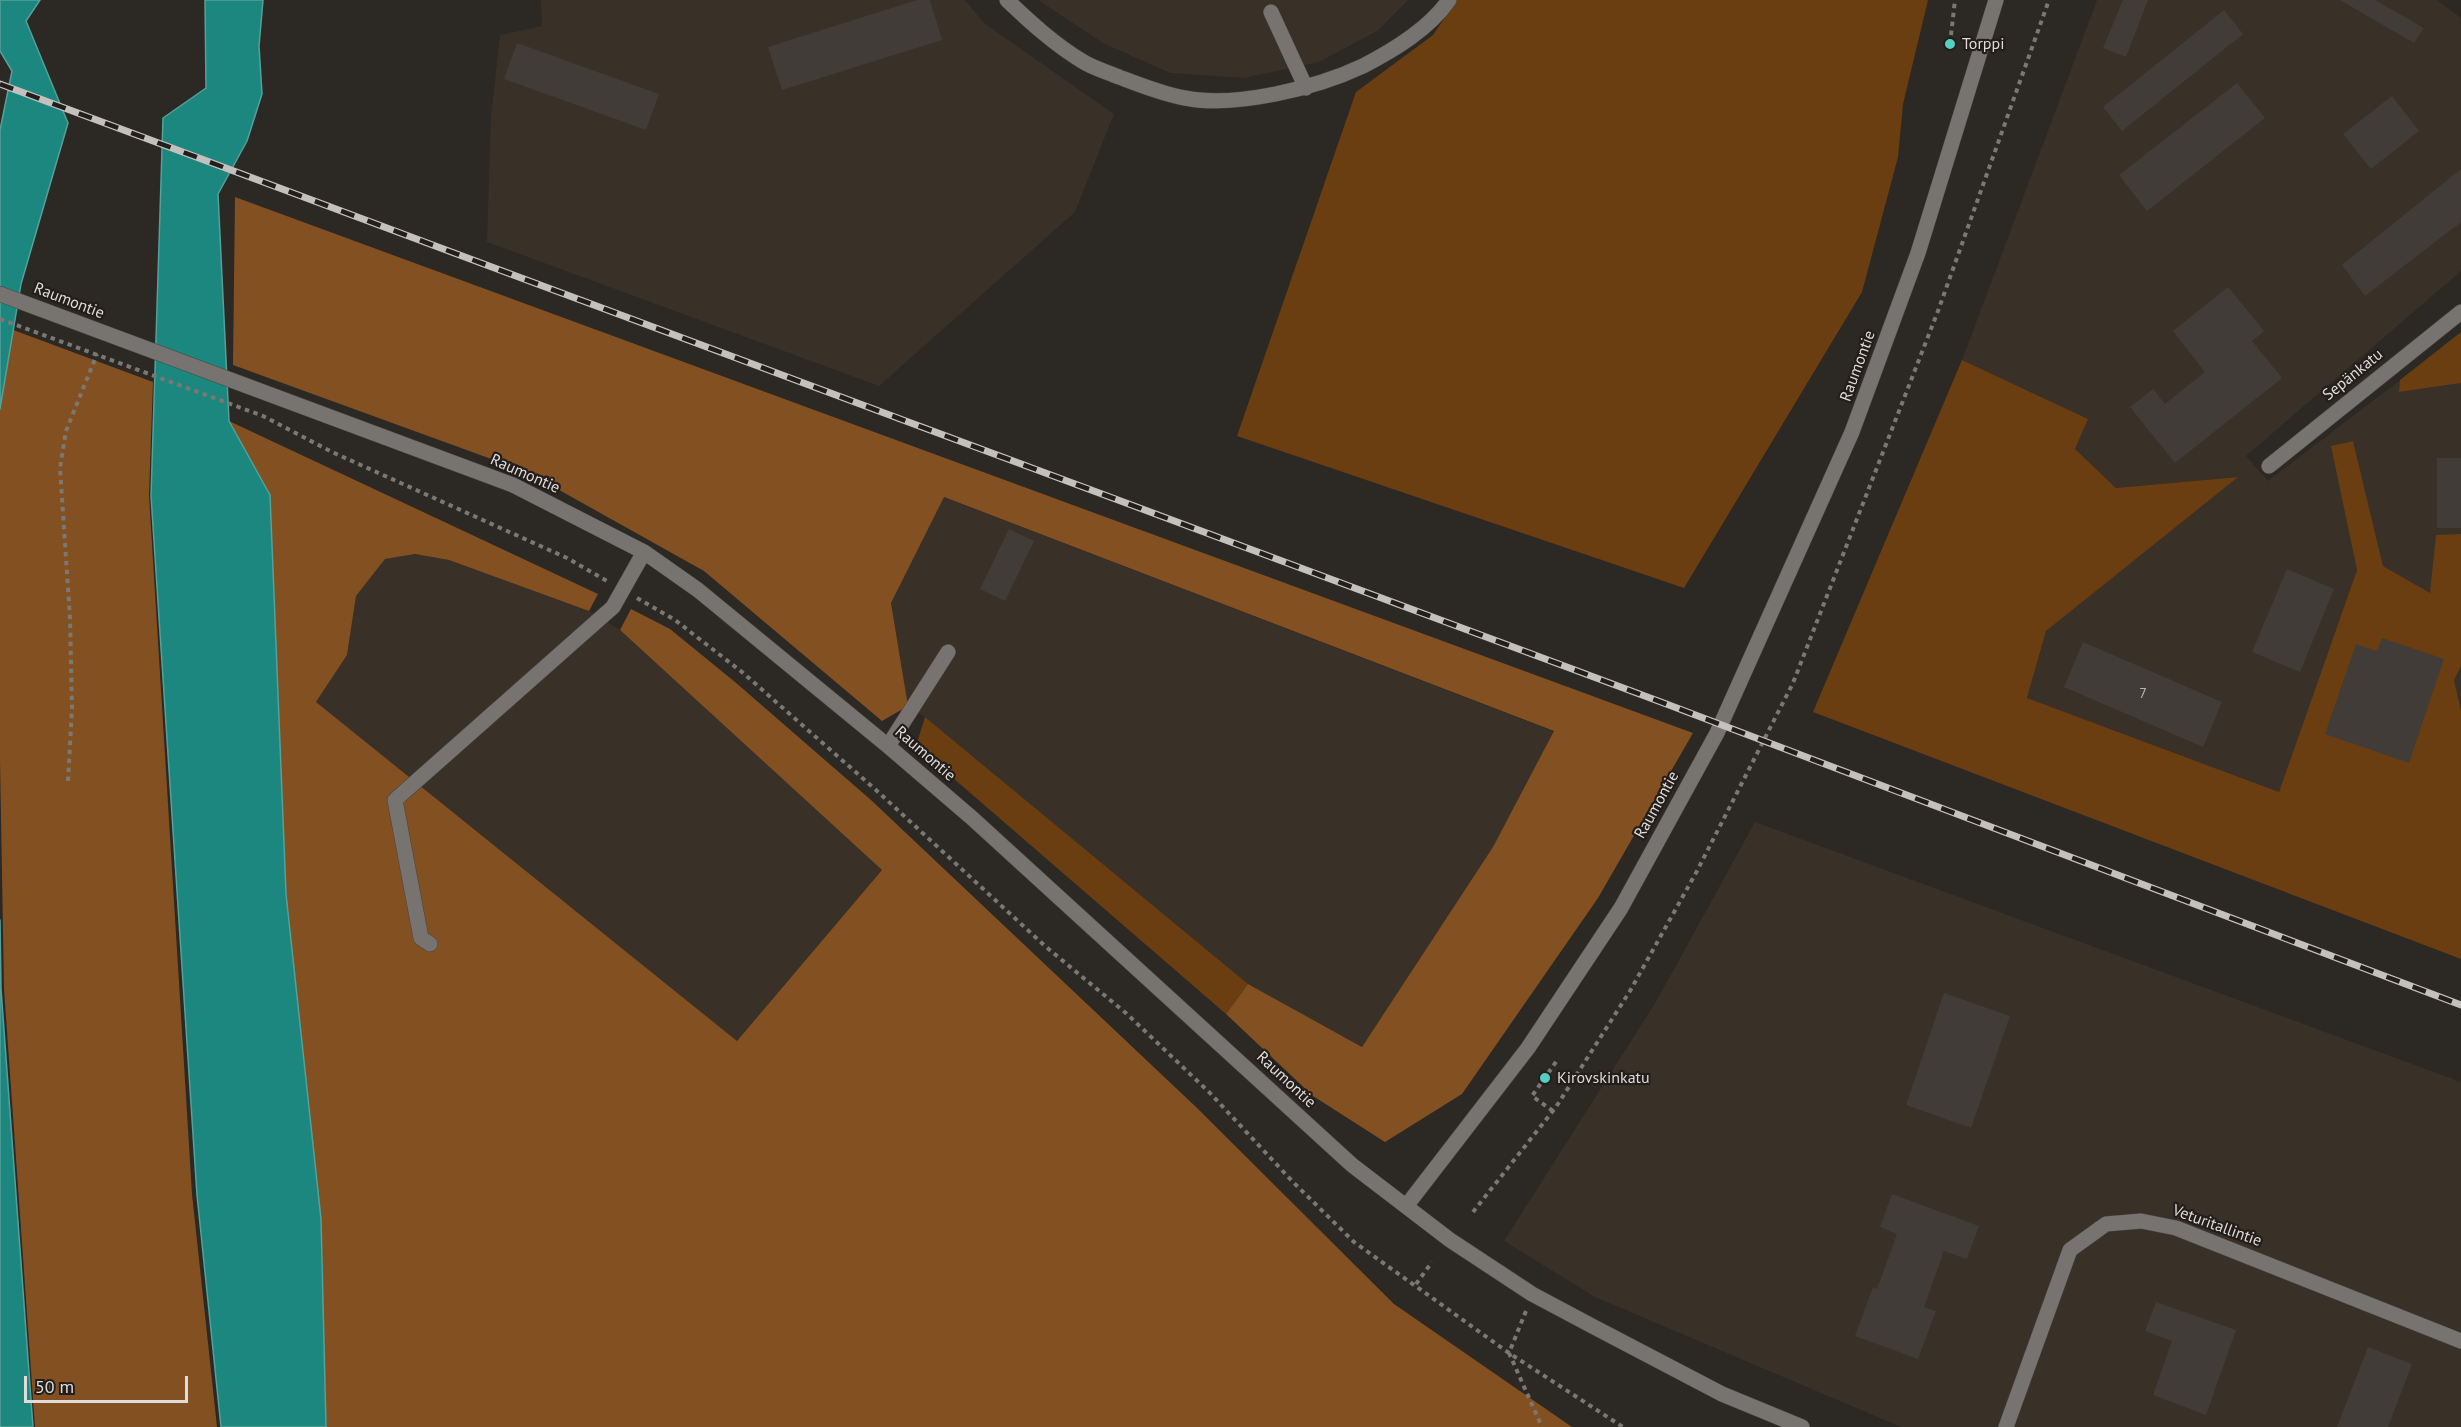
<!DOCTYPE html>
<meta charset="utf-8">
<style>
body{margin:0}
#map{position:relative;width:2461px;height:1427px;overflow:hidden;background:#2c2824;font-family:"PT Sans",sans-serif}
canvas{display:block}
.scale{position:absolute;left:24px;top:1376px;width:164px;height:27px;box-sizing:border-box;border:3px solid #dfdcda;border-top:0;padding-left:8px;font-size:18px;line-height:21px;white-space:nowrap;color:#dfdcda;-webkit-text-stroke:4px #231e1b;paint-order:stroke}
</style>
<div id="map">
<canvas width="2461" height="1427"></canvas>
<div class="scale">50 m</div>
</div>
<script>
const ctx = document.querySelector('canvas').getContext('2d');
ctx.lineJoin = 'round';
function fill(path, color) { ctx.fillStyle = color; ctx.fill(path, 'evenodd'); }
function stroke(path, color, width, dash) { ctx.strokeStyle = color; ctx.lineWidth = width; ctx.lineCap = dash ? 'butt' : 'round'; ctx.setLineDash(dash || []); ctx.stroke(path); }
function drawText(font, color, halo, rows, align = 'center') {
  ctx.font = font + ' "PT Sans",sans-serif'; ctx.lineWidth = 4.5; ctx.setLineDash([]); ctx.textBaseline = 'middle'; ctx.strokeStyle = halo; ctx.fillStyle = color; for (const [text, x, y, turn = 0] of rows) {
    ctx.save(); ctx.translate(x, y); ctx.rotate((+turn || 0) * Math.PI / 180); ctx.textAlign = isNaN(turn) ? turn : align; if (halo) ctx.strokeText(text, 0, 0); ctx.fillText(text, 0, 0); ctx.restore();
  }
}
const built = new Path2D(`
 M541 0H965L984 23 1114 114 1075 212 879 386 487 242 491 116 500 35 542 26Z
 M1038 0H1408L1377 31 1319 62 1244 78 1170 73 1103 43Z
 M2097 0H2437L2461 18V271L2246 456 2268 481 2400 380V392L2461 383V534L2436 536 2431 594 2383 566 2353 441 2332 446 2357 570 2279 792 2027 698 2046 631 2237 477 2116 488 2075 449 2088 419 1962 360Z
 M943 497 1555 732 1493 847 1362 1047 1248 984 925 717 908 706 891 603Z
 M415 554 449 560 589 611 620 630 882 870 737 1041 316 702 347 655 356 596 385 559Z
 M2461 666V711L2454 680Z
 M1755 822 2461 1082V1427H1901L1595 1297 1504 1241 1657 1000Z`);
const green = new Path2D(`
 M1457 0H1928L1903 104 1898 157 1862 292 1684 588 1237 436 1356 92 1433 35Z
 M2461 332V383L2399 392 2400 380Z
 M1962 360 2088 419 2075 449 2116 488 2238 477 2046 631 2027 698 2279 792 2357 570 2331 446 2353 441 2383 566 2430 593 2436 535 2461 534V666L2454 680 2461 711V959L1813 712Z
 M925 717 1248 984 1226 1014 916 746Z`);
const forest = new Path2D(`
 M235 197 1693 733 1598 898 1462 1094 1385 1142 1313 1096 1226 1014 1248 984 1362 1047 1493 847 1554 731 944 497 891 603 908 706 882 721 704 571 527 472 233 365Z
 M0 325 153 382 149 495 192 1194 217 1427H35L4 989 0 760Z
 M229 421 598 594 589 611 449 560 415 554 385 559 356 596 347 655 316 702 737 1041 882 870 620 630 631 609 670 629 735 682 871 800 1196 1107 1394 1304 1572 1427H326L321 1219 286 894Z`);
const water = new Path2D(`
 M0 0H40L26 21 68 123 21 284 0 409V130L12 71 0 51Z
 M205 0H263L259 46 262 94 247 141 218 194 229 421 270 495 286 894 321 1219 326 1427H221L197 1195 151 496 163 118 206 88Z
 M0 920 1 989 33 1427H0Z`);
const building = new Path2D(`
 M917 0H930L942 40 782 90 768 47Z
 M2123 0H2148L2126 57 2103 48Z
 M2340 0H2375L2424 28 2414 43Z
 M2224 10 2243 34 2122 131 2103 107Z
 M517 43 659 94 646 130 504 79Z
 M2237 83 2265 118 2147 211 2119 175Z
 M2392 96 2419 131 2371 169 2343 134Z
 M2461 169V222L2365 296 2342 265Z
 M2228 287 2264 331 2252 341 2282 378 2175 463 2130 407 2153 389 2165 404 2205 372 2173 331Z
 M2437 458H2461V528H2437Z
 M1009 529 1034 541 1005 601 980 589Z
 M2287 569 2334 589 2300 672 2252 652Z
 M2382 638 2444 659 2409 763 2325 734 2356 644 2377 651Z
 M2083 642 2222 702 2203 747 2064 687Z
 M1944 993 2010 1016 1971 1128 1906 1105Z
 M1892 1194 1979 1226 1967 1259 1944 1251 1924 1307 1936 1311 1918 1359 1855 1336 1873 1287 1877 1289 1897 1234 1880 1227Z
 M2156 1302 2236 1330 2206 1415 2153 1395 2172 1341 2145 1331Z
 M2368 1347 2412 1364 2388 1427H2337Z`);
const path = new Path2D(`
 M1950 44 1955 0
 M0 319 263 416 332 452 567 558 607 581
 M637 598 675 620 742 672 876 790 1045 946 1127 1014 1209 1092 1293 1182 1354 1242 1509 1353 1623 1427
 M68 781 72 708 70 618 60 468 66 431 97 354
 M1553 1111 1532 1096 1558 1059
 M1473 1212 1556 1107 1630 991 1697 871 1793 683 1938 311 2049 0
 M1416 1284 1432 1262
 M1526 1311 1509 1353 1542 1427`);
const minor = new Path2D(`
 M1007 0C1030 22 1054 44 1082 61 1093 68 1107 72 1119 77 1141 85 1162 94 1185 98 1236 108 1316 88 1363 66 1394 50 1429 29 1449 0
 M1271 12 1306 88
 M0 294 513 485 644 552 698 590 888 746 972 818 1352 1165 1450 1240 1532 1294 1594 1327 1722 1394 1802 1427
 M2269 466 2461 312
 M888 746 948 652
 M430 944 421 938 395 800 613 607 644 552
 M1407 1205 1528 1048 1621 908 1717 733 1852 432 1918 253 1996 0
 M2006 1427 2070 1250 2106 1224 2141 1221 2176 1228 2461 1341`);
const rail = new Path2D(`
 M0 84 1669 705 2461 1005`);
const markers = [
 [1950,44,6,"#56cec3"],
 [1545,1078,6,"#56cec3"]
];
const numberNames = [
 ["7",2143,694]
];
const poiNames = [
 ["Torppi",1962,44],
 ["Kirovskinkatu",1557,1078]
];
const streetNames = [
 ["Raumontie",69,301,21],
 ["Raumontie",1858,366,-70],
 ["Sepänkatu",2353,375,-39],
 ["Raumontie",525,474,24],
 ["Raumontie",925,754,41],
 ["Raumontie",1657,805,-61],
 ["Raumontie",1286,1080,43],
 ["Veturitallintie",2217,1226,20]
];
fill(built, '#393028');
fill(green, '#6b3e12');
fill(forest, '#835021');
fill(water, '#1c877e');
stroke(water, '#56a09a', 1.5);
fill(building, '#413c38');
stroke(minor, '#494541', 16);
stroke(path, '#7b7874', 4, [4.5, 4.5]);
stroke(minor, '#767371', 15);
stroke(rail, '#c3c0be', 7);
stroke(rail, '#231e1b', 4.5, [14]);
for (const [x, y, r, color] of markers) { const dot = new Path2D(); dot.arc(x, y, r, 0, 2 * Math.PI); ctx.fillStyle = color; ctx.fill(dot); stroke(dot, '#231e1b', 2); }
drawText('14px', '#b8b4b2', null, numberNames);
drawText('16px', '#dfdcda', '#231e1b', poiNames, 'left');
drawText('16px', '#dfdcda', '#231e1b', streetNames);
</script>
